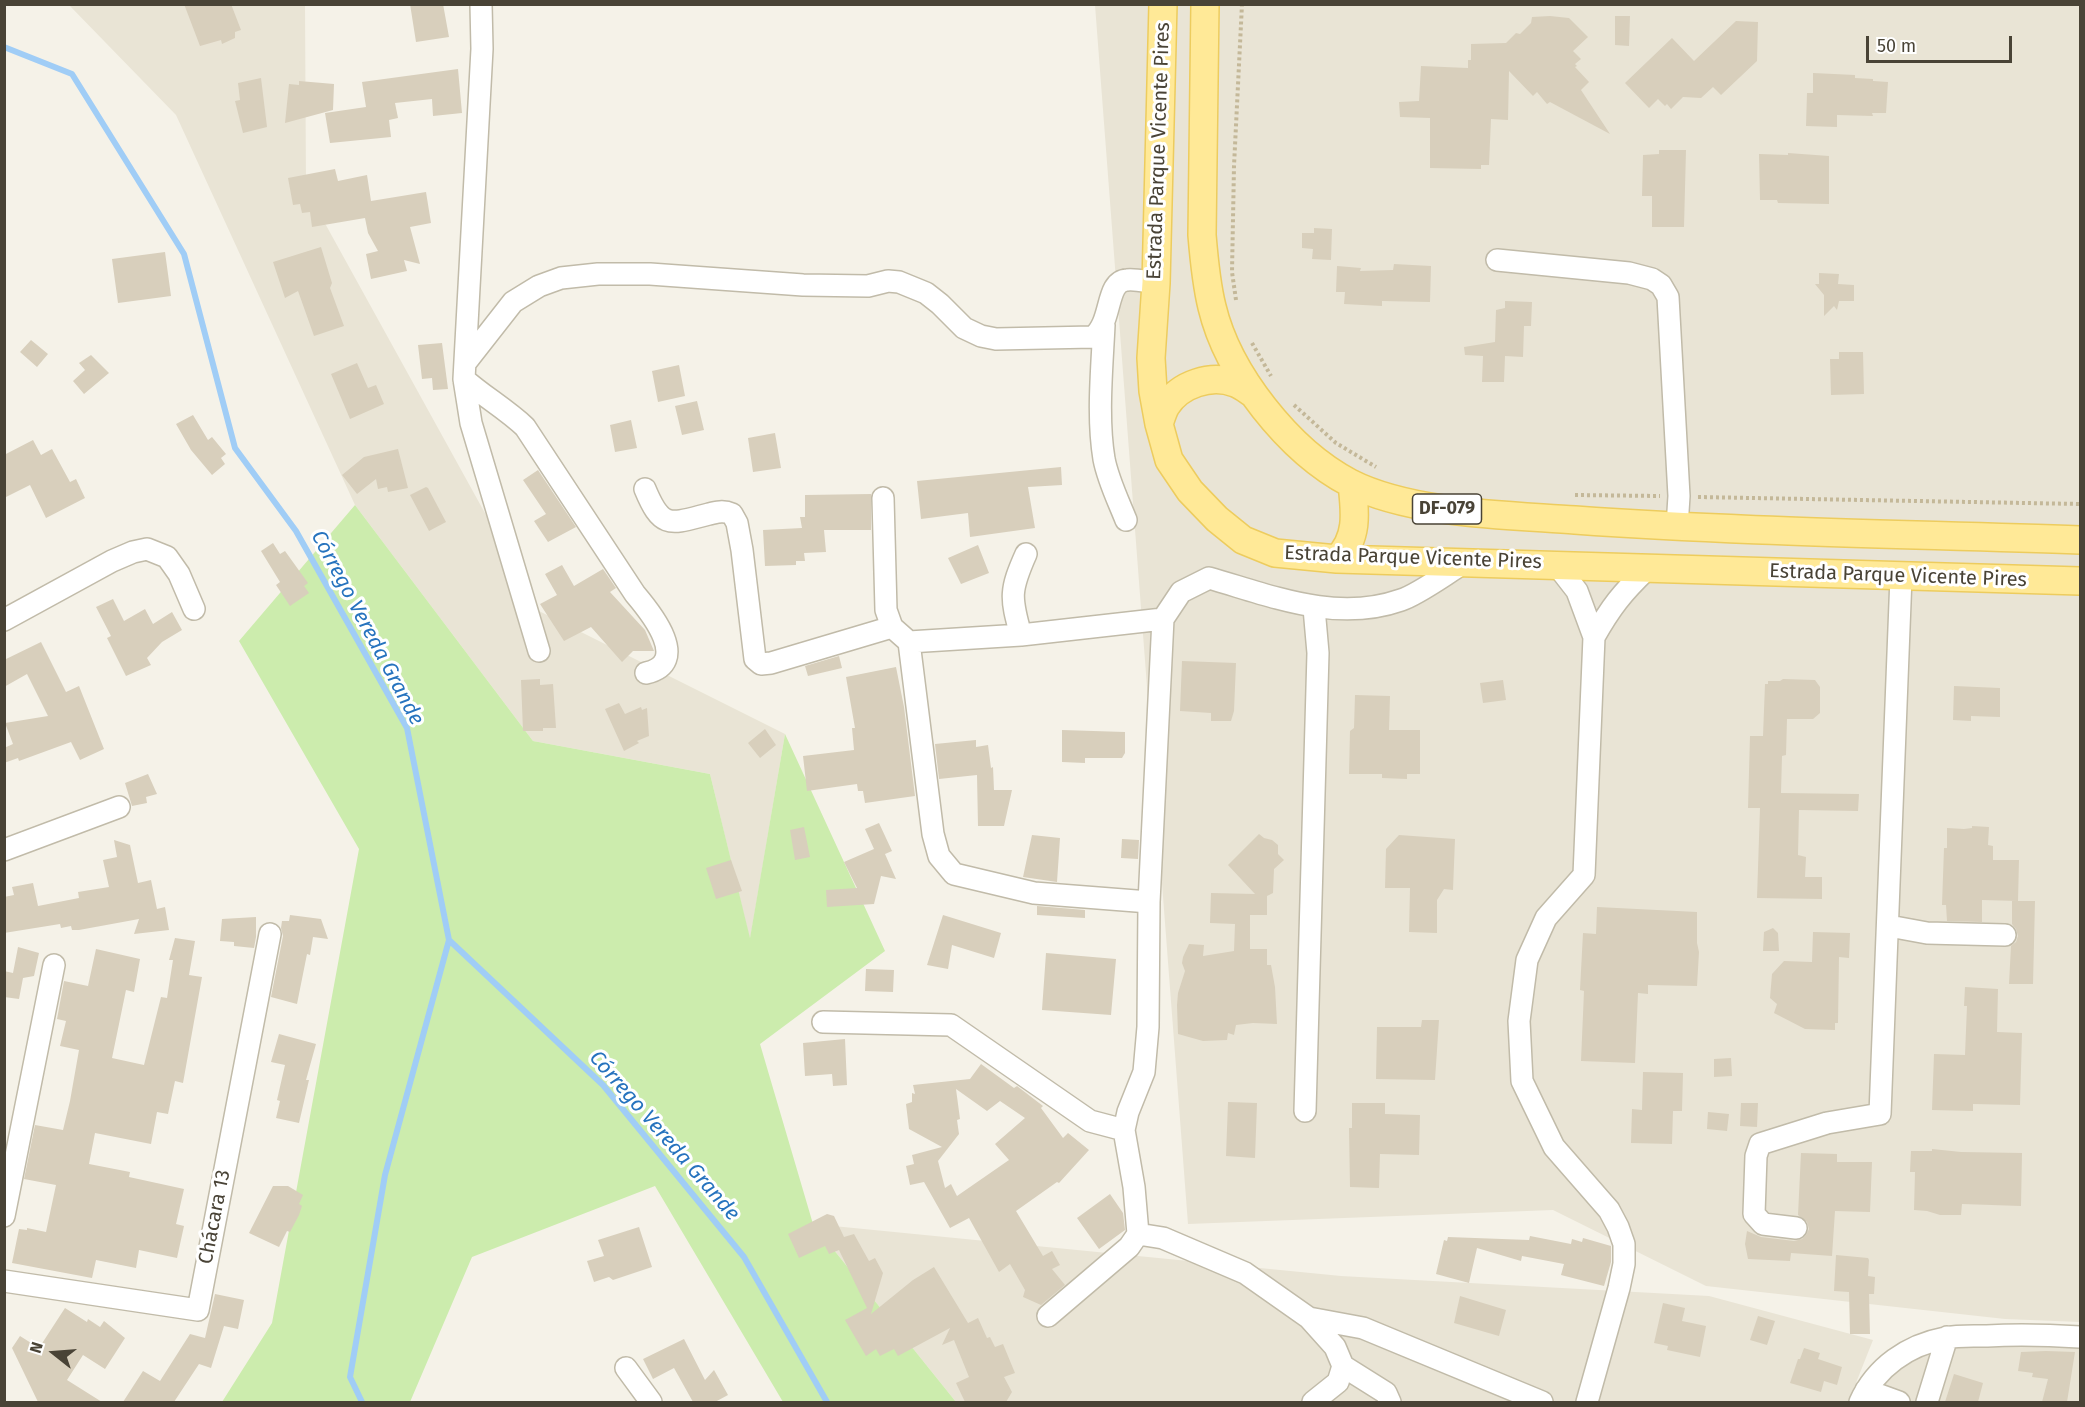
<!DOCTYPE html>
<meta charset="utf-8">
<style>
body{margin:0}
#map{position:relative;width:2085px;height:1407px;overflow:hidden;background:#f5f2e8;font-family:"Fira Sans",sans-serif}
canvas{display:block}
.frame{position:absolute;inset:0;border:6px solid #494336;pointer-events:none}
.north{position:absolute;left:24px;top:1323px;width:60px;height:60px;-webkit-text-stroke:4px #fff;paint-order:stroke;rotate:287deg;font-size:16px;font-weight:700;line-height:24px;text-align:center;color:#494336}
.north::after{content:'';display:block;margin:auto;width:21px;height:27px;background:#494336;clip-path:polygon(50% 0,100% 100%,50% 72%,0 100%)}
.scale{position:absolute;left:1866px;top:36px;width:146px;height:27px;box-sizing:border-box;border:3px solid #494336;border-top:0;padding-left:8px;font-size:18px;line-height:21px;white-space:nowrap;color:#494336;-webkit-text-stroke:4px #fff;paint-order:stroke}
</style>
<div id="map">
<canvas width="2085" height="1407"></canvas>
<div class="frame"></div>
<div class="north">N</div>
<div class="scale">50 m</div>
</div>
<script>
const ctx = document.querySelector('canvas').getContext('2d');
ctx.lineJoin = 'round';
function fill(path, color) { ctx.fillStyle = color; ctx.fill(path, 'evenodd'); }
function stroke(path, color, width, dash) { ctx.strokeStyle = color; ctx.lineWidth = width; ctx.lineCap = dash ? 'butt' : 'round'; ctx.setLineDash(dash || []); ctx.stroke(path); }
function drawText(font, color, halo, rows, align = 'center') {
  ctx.font = font + ' "Fira Sans",sans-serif'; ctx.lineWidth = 6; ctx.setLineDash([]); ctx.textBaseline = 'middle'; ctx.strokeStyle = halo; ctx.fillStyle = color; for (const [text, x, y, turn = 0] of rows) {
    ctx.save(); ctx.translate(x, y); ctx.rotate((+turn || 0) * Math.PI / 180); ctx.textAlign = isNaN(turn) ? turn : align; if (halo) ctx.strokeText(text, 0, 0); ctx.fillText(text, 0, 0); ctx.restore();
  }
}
const residential = new Path2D(`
 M69 5H305L306 189 539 611 785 734 750 940 710 774 533 741 355 505 176 115Z
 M1095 5H2080V1322L2005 1319 1706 1286 1553 1210 1188 1224Z
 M813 1224 1341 1276 1709 1296 1873 1340 1850 1398 1962 1332 2080 1336V1402H956Z`);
const green = new Path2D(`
 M355 505 533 741 710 774 750 938 785 734 885 951 760 1044 813 1224 956 1402H783L655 1186 472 1257 410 1402H222L272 1323 359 849 239 641Z`);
const stream = new Path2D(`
 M4 47 72 74 184 254 235 448 296 531 407 728 449 940 603 1085 744 1257 827 1402
 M362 1402 350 1377 385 1175 449 940`);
const building = new Path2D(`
 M184 4H231L241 30 235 32V38L222 44 221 40 200 46Z
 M410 4H443L449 37 416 42Z
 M1550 16 1569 18 1588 37 1573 51 1581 59 1575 64 1577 66 1575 67 1589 82 1581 90 1610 134 1550 102 1547 104 1537 92 1533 96 1509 71 1508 120 1491 119 1489 165H1481V169L1430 168V118L1400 117 1399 102 1419 101 1421 66 1468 68V60H1471V44L1506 43 1516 33 1520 34 1531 23 1532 17Z
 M1615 16H1630L1629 46 1615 45Z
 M1736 21 1758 22 1757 61 1721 95 1713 87 1701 98 1683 97 1671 109 1667 104 1665 106 1658 99 1649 108 1625 83 1672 38 1694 61Z
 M458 69 462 113 433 116 432 99 395 103 398 118 389 120 391 137 330 143 325 113 366 107 362 82Z
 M1813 73 1855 75V78L1873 79V81L1888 82 1886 113H1872L1873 116 1837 115V127L1806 126 1807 93H1813Z
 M261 78 267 127 243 133 235 101 240 100 238 83Z
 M299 81 334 84 333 110 285 123 289 84 299 85Z
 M1659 150H1686L1684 227H1652V196H1642L1643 155 1659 154Z
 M1788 153 1829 156V204L1778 203 1777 200H1760L1759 154 1788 155Z
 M335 169 338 181 367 175 371 201 426 192 431 223 410 227 420 264 404 260 407 271 371 279 366 254 378 251 368 233 365 218 312 227 310 212 302 213 300 204 293 205 288 178Z
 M1314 228 1332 229 1331 260 1312 259 1313 249 1302 248V233H1314Z
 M321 247 332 283 330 288 344 326 314 336 298 291 285 298 273 262Z
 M165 252 171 296 118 303 112 259Z
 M1394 264 1431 266 1430 302 1382 301V306L1344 304 1345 292H1336L1337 266 1361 268 1360 271 1393 270Z
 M1819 273 1839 274 1838 284 1854 285V301H1839L1837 310 1834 306 1824 316V295L1815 284H1819Z
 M1505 301 1532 302 1531 326H1524L1523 357 1505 356 1504 382H1482L1483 356 1465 355 1464 347 1495 342 1496 310 1505 308Z
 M31 340 48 354 37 367 20 352Z
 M442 343 448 389 433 390 432 378 422 379 418 345Z
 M1839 352H1863L1864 394 1831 395 1830 359H1839Z
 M91 355 109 373 84 394 73 381 85 370 79 363Z
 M357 363 368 388 376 385 384 404 350 419 331 374Z
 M679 365 685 396 658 402 652 371Z
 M697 401 704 430 682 435 675 406Z
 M193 415 208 440 212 437 226 454 221 458 225 464 212 475 191 450 176 424Z
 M631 420 637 448 615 452 610 425Z
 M775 433 781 468 753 472 748 438Z
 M33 440 41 455 52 449 70 482 76 479 85 498 46 518 30 485 4 498V455Z
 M398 449 408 488 388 492 387 487 378 489 376 479 357 494 342 475 364 457Z
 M1061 467 1062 485 1028 487 1035 528 970 537 968 513 921 519 917 481Z
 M538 470 576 527 548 542 534 521 546 514 523 480Z
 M426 487 428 488 446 522 429 531 410 495Z
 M871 494V530H824L826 552 804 553 805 561H796V565L765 566 763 530 802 528 800 517H805V495Z
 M273 543 280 554 285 551 308 583 304 586 309 593 290 606 276 585 280 582 261 551Z
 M978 545 989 573 961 584 948 558Z
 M562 565 574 586 603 569 616 588 610 592 645 630 654 651H633L622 662 591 627 564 641 540 604 557 595 545 574Z
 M113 599 124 621 145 609 153 624 172 612 182 630 162 642 147 658 151 665 126 676 107 638 111 636 96 607Z
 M41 642 66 692 79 686 104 749 80 760 71 742 19 761 18 758 4 763V748L13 744 5 723 48 716 27 674 4 687V660Z
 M839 656 842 668 808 676 805 666Z
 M1182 661 1236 663 1234 711 1231 721H1211V713L1180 711Z
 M896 667 904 707 915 796 865 803 863 791H858L857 784 807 791 803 756 854 750 852 728H855L846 677Z
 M540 679V685L553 684 556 728H543V731H523L521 680Z
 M1783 679 1815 680 1820 687V713L1813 719H1787L1786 755 1782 756 1781 793 1859 794 1858 811 1799 810 1798 855 1806 857 1805 877H1822V899L1757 898 1760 808H1748L1750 736H1763L1765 684H1768V681H1780Z
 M1503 680 1506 700 1483 703 1480 683Z
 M1954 686 2000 688V717L1971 716V721L1953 720Z
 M1355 695 1390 696 1389 730H1420V774H1407V779L1382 778V774H1349L1350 731 1354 728Z
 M619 703 625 714 641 707 642 710 647 708 649 736 637 741 639 743 624 751 605 709Z
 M765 729 776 745 760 758 748 743Z
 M1062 730 1125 732V753L1122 758H1085V763L1062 762Z
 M976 740V747L988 745 991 768 993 767 994 790H1012L1004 826H978L977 775 939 779 935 744Z
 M148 774 157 794 146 797 147 803 132 806 125 783Z
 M879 823 892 851 885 854 896 879 881 876 874 904 827 907 826 890 857 888 844 862 874 849 865 829Z
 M1972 826 1989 827 1988 845 1993 846V860H2019L2018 901 1982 900V922L1947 921 1946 905H1942L1944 848H1947V828L1964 829 1972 828Z
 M804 827 810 857 795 860 790 830Z
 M1259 834 1264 838 1272 840 1278 845V854L1284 860 1274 869 1273 893 1267 896V915H1250V949H1267V965H1271L1275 987 1277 1024 1253 1023 1236 1025 1234 1035 1228 1033 1227 1040 1203 1041 1178 1034 1177 1005 1178 993 1185 971 1182 963 1183 957 1189 944 1204 945 1203 956 1234 951 1235 924 1210 923 1211 893 1255 894 1228 865Z
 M1032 835 1060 838 1057 882 1023 877Z
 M1399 835 1455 839 1453 890 1444 889 1437 900V933L1409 932 1410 888H1385L1386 849Z
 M1122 839 1139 840 1138 859 1121 858Z
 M114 840 130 845 138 883 151 880 157 909 165 907 169 930 134 934 139 919 79 930H72L71 926 61 928 60 924 4 933V897L14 895 12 887 33 883 38 906 79 898 78 892 109 887 103 860 117 857Z
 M731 860 742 891 716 899 706 868Z
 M2012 901H2035L2033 984H2009L2011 946 2016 942 2018 936 2016 929 2012 924Z
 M1037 906 1085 910V918L1037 915Z
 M1597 907 1697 912V943L1699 952 1697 986 1648 985V994L1638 993 1635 1063 1581 1061 1584 991 1580 990 1583 933 1596 934Z
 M290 915 321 919 328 939 313 937 310 955 307 954 297 1004 271 997 283 936 281 928 282 921H289Z
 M943 915 1001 933 994 958 952 945 948 969 927 965Z
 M256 917V937L254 948 234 946V942L220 941 222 919Z
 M1773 928 1778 933 1779 951H1763L1764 932Z
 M1813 932 1850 933 1849 958 1839 957 1838 1023H1835V1030L1805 1029 1774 1013 1777 1004 1770 998 1772 974 1784 961 1812 962Z
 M175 938 195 941 189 975 202 977 183 1083 175 1081 168 1114 157 1112 151 1144 95 1133 89 1164 130 1172 129 1177 184 1189 176 1224 184 1226 177 1258 139 1250 136 1268 96 1260 92 1278 12 1263 19 1229 27 1230V1228L46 1232 56 1185 24 1179 35 1125 63 1130 70 1101 79 1050 60 1046 66 1021 57 1019 64 981 88 986 96 949 140 959 134 992 126 990 112 1058 144 1065 161 997 167 998 173 960H169Z
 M18 947 39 953 34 976 23 978 19 999 4 997V971L13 973Z
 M1046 953 1116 959 1111 1015 1042 1010Z
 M866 969 894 970 893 992 865 991Z
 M1965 987 1998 989 1997 1032 2022 1033 2020 1105 1973 1104V1111L1932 1110 1934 1054 1965 1055 1967 1006H1964Z
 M1422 1020H1439L1435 1080 1376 1079 1377 1027H1421Z
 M279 1034 316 1044 306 1080H309L299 1123 276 1118 280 1101 277 1100 285 1065 271 1062Z
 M845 1039 847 1085 833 1086 832 1074 805 1076 803 1043Z
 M1731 1058 1732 1076 1714 1077V1059Z
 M981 1064 1014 1088 1017 1086 1043 1106 1041 1108 1063 1138 1068 1133 1089 1150 1059 1183 1057 1182 1016 1211 1043 1256 1052 1251 1060 1265 1052 1269 1065 1285 1041 1305 1023 1297 1025 1290 1010 1264 999 1272 969 1218 950 1228 924 1182 910 1185 906 1166 914 1164 912 1155 942 1147 909 1129 906 1104 912 1102V1093L915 1094 913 1085 970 1079ZM956 1089 987 1111 1000 1101 1025 1118 995 1144 1009 1160 957 1196 951 1184 945 1188 938 1161 959 1134 957 1120 960 1119Z
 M1643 1072 1683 1073 1682 1111H1673L1672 1144 1631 1143 1632 1109 1642 1110Z
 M1228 1102 1257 1103 1255 1158 1226 1156Z
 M1352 1103H1385V1114L1420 1115 1419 1155 1380 1154 1379 1188 1350 1187 1349 1128H1352Z
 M1741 1103H1758L1757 1127 1740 1126Z
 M1708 1112 1729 1114 1727 1131 1707 1129Z
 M1932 1149 1961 1152 2022 1153 2021 1206 1962 1204 1961 1215H1940L1927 1211 1914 1210 1915 1172H1910L1911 1151H1932Z
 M1801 1153 1837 1154V1162H1872L1870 1212 1835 1211 1832 1256 1791 1253 1790 1261 1748 1259 1745 1244 1747 1231 1761 1237 1794 1241 1802 1239 1806 1235 1809 1229 1807 1222 1798 1215Z
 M273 1186H288L303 1195 299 1204 302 1206 299 1215 290 1232 287 1231 279 1247 249 1233Z
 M1110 1194 1123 1213 1125 1230 1099 1249 1077 1218Z
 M827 1214 834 1216 844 1237 854 1234 869 1261 875 1258 883 1273 871 1314 913 1280 934 1267 968 1323 978 1318 987 1338 990 1337 995 1347 1003 1344 1015 1373 1004 1377 1012 1392 1006 1402H965L956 1383 969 1377 954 1340 942 1345 950 1328 898 1356 894 1349 880 1356 876 1349 866 1356 845 1320 867 1308 839 1250 829 1254 825 1246 799 1258 788 1234Z
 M639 1227 652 1267 613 1280 609 1277 594 1282 587 1261 604 1256 598 1240Z
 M1530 1236 1571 1244 1572 1239 1582 1242 1583 1238 1611 1246V1262L1604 1286 1561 1275 1564 1264 1522 1256 1521 1261 1477 1248 1469 1283 1436 1274 1444 1240 1447 1241 1448 1237 1529 1240Z
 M1836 1255 1868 1258 1869 1260 1868 1276 1875 1277 1874 1294H1869L1870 1334H1850L1849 1292 1834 1291Z
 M215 1294 244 1300 238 1329 224 1326 211 1368 199 1364 174 1402H123L143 1371 160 1381 190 1334 205 1338Z
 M1460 1296 1506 1310 1499 1336 1454 1323Z
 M1663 1303 1685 1308 1682 1321 1706 1326 1700 1357 1667 1350 1668 1346 1654 1343Z
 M65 1308 87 1322 88 1319 100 1327 104 1321 125 1338 105 1369 83 1355 67 1380 102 1402H38L12 1348 20 1336 39 1348Z
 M1758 1316 1775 1321 1767 1345 1750 1340Z
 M684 1339 705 1380 714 1370 728 1395 715 1402H693L674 1368 653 1379 643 1359Z
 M1804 1348 1820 1353 1818 1359 1842 1367 1837 1385 1824 1381 1821 1392 1790 1383 1798 1359H1800Z
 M2046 1351 2075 1352 2067 1402H2042L2048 1379 2032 1377 2033 1373 2018 1371 2021 1352Z
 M1954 1374 1983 1383 1978 1402H1945Z`);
const path = new Path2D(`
 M1236 300 1232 272 1234 166 1242 4
 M1252 343 1271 376
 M1294 405 1336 443 1376 467
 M1575 495 1660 496
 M1698 497 2080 504`);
const minor = new Path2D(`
 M481 4 482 49 464 379C483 396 506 409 525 427L635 594C652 614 691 663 646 673
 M1497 260 1629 273 1652 279 1661 285 1668 297 1679 496 1677 527
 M1104 325C1102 368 1097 417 1104 459 1108 480 1118 500 1126 520
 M466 362 513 302 539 286 561 278 598 274H650L803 285 868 286 888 281 899 282 926 293 940 304 964 328 981 336 996 339 1093 337C1113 322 1105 281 1127 280 1136 279 1147 282 1156 283
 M464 379 471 423 539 651
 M645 489C662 530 670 524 709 514 718 512 723 510 732 514L737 523 742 550 755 659 761 664 771 663 892 627
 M883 498 886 610 892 627 909 642 933 834 939 856 954 874 1034 893 1149 902
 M1464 563C1447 573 1419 594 1401 600 1336 623 1272 596 1209 578L1181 592 1163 619 1149 902 1148 1027 1144 1072 1128 1112 1124 1130 1134 1187 1138 1234 1163 1238 1245 1273 1309 1318 1363 1328 1542 1402
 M1556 564 1577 591 1594 637 1584 875 1546 918 1527 960 1519 1021 1522 1081 1554 1147 1609 1210 1618 1227 1624 1244V1264L1619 1288 1587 1402
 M4 620 112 561 133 552 147 549 167 557 179 574 194 609
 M1021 635C1010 597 1010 590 1026 554
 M1594 637C1611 607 1622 593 1647 569
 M909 642 1021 635 1163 619
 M4 850 119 807
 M1889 926 1927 933 2005 935
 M823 1022 951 1025 1090 1121 1124 1130
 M1305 1111 1318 653 1314 608
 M4 1216 54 965
 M1796 1228 1763 1224 1754 1214 1756 1156 1760 1144 1827 1123 1880 1114 1901 577
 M4 1281 198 1310 270 934
 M1048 1316 1129 1247 1138 1234
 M1309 1318 1335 1347 1343 1366 1338 1382 1313 1402
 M1343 1366 1386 1393 1390 1402
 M626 1368 651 1402
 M1866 1390 1899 1402
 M1860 1402C1876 1367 1908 1345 1945 1338 1959 1335 1974 1336 1987 1336 2018 1334 2049 1335 2080 1337
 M1927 1402 1947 1337`);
const major = new Path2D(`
 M1163 4 1156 283 1151 358 1153 391 1159 424 1169 460 1190 491 1217 519 1243 540 1275 553 1337 559 2080 581
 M1205 4 1202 235C1204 259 1206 283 1212 307 1228 374 1289 451 1350 483 1411 514 1507 515 1575 520 1743 532 1912 534 2080 540
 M1159 424C1161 418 1163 411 1166 406 1180 384 1211 374 1235 383 1241 385 1246 389 1252 393
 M1337 559C1359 538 1355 511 1352 484`);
const shields = [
 [1447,509,69]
];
const shieldNames = [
 ["DF-079",1447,509]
];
const streetNames = [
 ["Estrada Parque Vicente Pires",1159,151,-88],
 ["Estrada Parque Vicente Pires",1413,558,2],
 ["Estrada Parque Vicente Pires",1898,576,2],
 ["Chácara 13",215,1217,-79]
];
const waterNames = [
 ["Córrego Vereda Grande",367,628,62],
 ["Córrego Vereda Grande",664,1136,49]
];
fill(residential, '#e9e4d5');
fill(green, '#ccecad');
stroke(stream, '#a0cdf6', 6);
fill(building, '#d8cfbc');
stroke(minor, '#c1bba9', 24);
stroke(major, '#edcc5e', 30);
stroke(path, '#c4b899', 4, [3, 3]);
stroke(minor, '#fff', 21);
stroke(major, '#ffe997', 27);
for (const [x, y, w] of shields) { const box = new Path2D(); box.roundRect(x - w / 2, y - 15, w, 30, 4.5); ctx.fillStyle = '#fff'; ctx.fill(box); stroke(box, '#494336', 1.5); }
drawText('bold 18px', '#494336', null, shieldNames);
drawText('20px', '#494336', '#fff', streetNames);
drawText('italic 21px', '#2673be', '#fff', waterNames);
</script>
